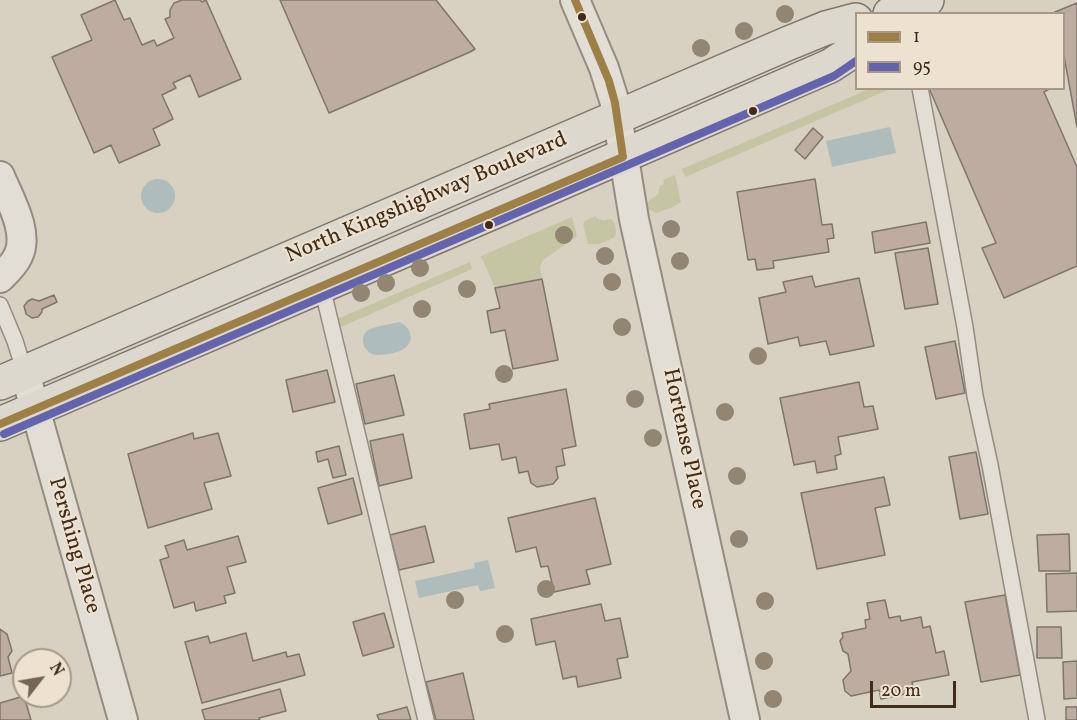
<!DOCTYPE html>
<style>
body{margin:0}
#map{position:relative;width:1077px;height:720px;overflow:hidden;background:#d8d0c0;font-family:Vollkorn,serif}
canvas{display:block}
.legend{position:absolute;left:855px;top:12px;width:210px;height:78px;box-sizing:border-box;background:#ede2d0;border:2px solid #a89987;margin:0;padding:8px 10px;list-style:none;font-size:18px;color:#412b19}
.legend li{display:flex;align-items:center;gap:12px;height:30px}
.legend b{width:30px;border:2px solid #a89987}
.north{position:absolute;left:12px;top:648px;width:60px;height:60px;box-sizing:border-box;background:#ede2d0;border:2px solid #a89987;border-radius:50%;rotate:59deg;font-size:16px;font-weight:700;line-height:24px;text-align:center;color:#412b19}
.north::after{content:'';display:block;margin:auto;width:21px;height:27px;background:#766553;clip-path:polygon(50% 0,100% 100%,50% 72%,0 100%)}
.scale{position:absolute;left:870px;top:681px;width:86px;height:27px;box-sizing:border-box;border:3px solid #412b19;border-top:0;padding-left:8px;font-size:18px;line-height:21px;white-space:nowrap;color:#412b19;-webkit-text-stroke:4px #ede2d0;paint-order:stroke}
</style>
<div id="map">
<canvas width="1077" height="720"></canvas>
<ul class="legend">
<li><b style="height:8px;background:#9e8046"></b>1</li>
<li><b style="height:8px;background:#6364ad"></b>95</li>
</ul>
<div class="north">N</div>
<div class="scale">20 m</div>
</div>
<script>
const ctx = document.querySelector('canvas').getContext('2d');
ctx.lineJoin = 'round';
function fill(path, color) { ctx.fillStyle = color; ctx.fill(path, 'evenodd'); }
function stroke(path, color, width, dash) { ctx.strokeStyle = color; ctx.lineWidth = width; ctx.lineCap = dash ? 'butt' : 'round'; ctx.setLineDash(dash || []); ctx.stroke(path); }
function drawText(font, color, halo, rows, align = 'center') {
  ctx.font = font + ' Vollkorn,serif'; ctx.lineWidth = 4.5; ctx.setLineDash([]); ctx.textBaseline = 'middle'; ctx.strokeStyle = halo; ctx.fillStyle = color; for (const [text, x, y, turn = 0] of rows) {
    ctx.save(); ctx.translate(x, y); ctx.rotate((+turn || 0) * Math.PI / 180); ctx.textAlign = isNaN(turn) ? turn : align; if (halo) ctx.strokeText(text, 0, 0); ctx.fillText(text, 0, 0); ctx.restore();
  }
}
const green = new Path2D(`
 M869 89H890L685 177 682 169Z
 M675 175 681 202 671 208 656 213 647 209C644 200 654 199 659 193L660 186 664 184 663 180Z
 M595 216C600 221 604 221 611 219 616 223 617 232 615 237L600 244H588L583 224 585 221Z
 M572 217 577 236 542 261 540 267 542 279 495 288 481 256Z
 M470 262 472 269 339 328 337 319Z`);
const water = new Path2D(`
 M890 127 896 153 832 167 826 141Z
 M141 196a17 17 0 1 1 34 0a17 17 0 1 1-34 0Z
 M400 322C413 329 416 344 400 351 394 353 383 355 377 355 365 355 358 338 367 331 374 326 391 324 400 322Z
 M488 560 495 588 480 591 478 585 419 598 415 581 475 568 474 563Z`);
const building = new Path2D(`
 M115 0 124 20 130 18 142 45 154 40 157 46 174 38 165 19 170 17V10L174 3 182 0H200L202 2 206 0 241 79 199 97 190 75 173 83 176 88 162 95 173 119 153 129 160 145 119 163 111 145 94 153 52 57 92 40 81 15Z
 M280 0H436L475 49 470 52 329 113Z
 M1077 3V127L1064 56V14H1055V12Z
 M929 88H1051L1044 92 1077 167V266L1004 298 982 248 996 243Z
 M813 128 823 137 805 159 795 150Z
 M815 179 822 225 832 224 834 238 827 239 829 252 773 261 774 268 757 270 755 259 748 260 737 192Z
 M926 222 930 243 875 253 872 232Z
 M928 248 938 304 905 309 895 253Z
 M812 276 815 287 859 278 874 346 830 355 826 341 800 346 798 337 768 344 759 298 786 292 783 282Z
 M542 279 558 360 513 369 505 330 491 333 487 311 500 308 495 288Z
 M54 295 57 302 42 309V312L38 317 32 318 26 314 24 306 28 301 32 299 39 301Z
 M955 341 965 393 936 399 925 347Z
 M327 370 335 402 293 412 286 380Z
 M394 375 404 415 365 424 356 384Z
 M859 382 864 407 873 406 878 429 838 437 841 454 835 456 837 469 817 473 815 461 794 465 780 398Z
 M566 389 576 446 562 449 565 465 556 467 558 478 553 484 537 487 531 483 528 471 519 473 516 457 502 460 499 444 470 449 464 414 490 409 489 404Z
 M193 433 194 439 218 433 231 476 204 483 212 509 148 528 128 454Z
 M403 434 412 478 379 486 370 441Z
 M339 446 346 475 333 478 328 459 318 462 316 452Z
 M976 452 988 514 960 519 949 457Z
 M884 477 890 505 875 508 885 555 817 569 801 493Z
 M353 478 362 514 328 524 318 488Z
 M595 498 611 564 586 570 590 584 554 592 548 566 541 567 536 547 516 552 508 518Z
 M425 526 434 562 399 570 390 535Z
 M1069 534 1070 571H1039L1037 535Z
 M238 536 246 562 227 567 235 593 224 596 226 603 196 611 194 602 174 608 160 560 169 557 165 546 184 540 187 550Z
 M1077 573V611L1047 612 1046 574Z
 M1005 595 1020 675 981 682 965 602Z
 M885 600 889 618 900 616 901 621 921 617 923 628 930 626 936 653 944 651 949 675 912 682 914 692 881 699 879 690 851 696 845 691 843 680 851 671 848 654 843 651 840 641 843 637 842 633 866 628 865 620 870 619 867 603Z
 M601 604 605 621 620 618 628 657 617 659 621 678 578 687 576 676 563 679 555 641 536 645 531 619Z
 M384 613 394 647 363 656 353 622Z
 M1037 627H1061L1062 658H1037Z
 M0 629 7 634 12 651 8 657 12 673 0 676Z
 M246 633 253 661 286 652 287 657 299 654 305 675 202 703 185 642 208 636 210 643Z
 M1077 661V698L1064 699 1063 662Z
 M463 673 474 720H436L426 682Z
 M280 689 286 711 259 718 260 720H205L202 710Z
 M24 696 31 720H0V703Z
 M407 707 411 720H379L377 715Z
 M1066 707H1077V720H1066Z`);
const lane = new Path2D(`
 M920 88 965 327 975 396 990 465 1037 720
 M322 287 426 720
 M0 305 15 341 25 373`);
const street = new Path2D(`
 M575 0 604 68 615 103 634 219 745 720
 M0 176C9 198 30 233 18 256 14 265 7 271 0 278
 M25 373 123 720`);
const primary = new Path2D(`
 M890 14 903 11 927 0
 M0 383 789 43 826 28 856 20
 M0 424C277 305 554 187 830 66L856 49`);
const bus1 = new Path2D(`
 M0 424 623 157 615 103 609 81 575 0`);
const bus2 = new Path2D(`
 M4 434 834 76 856 61`);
const trees = [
 [785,14],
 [744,31],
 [701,48],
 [671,229],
 [564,235],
 [605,256],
 [680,261],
 [420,268],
 [612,282],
 [386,283],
 [467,289],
 [361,293],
 [422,309],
 [622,327],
 [758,356],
 [504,374],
 [635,399],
 [725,412],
 [653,438],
 [737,476],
 [739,539],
 [546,589],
 [455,600],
 [765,601],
 [505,634],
 [764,661],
 [773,699]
];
const markers = [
 [582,17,5,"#412b19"],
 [753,111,5,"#412b19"],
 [489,225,5,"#412b19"]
];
const streetNames = [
 ["North Kingshighway Boulevard",427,199,-23],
 ["Hortense Place",683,439,78],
 ["Pershing Place",73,546,74]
];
fill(green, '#c5c5a4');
fill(water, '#aebcbc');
fill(building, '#beaca1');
stroke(building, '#7e766b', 1.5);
stroke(lane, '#948c81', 18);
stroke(street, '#948c81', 32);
stroke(primary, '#7e766b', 36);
stroke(lane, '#e2ded5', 15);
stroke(street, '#e2ded5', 28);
stroke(primary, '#ddd8ce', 33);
stroke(bus1, '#9e8046', 8);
stroke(bus2, '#6364ad', 8);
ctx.fillStyle = '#928571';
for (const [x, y] of trees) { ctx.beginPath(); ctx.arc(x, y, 9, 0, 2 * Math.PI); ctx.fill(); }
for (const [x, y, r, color] of markers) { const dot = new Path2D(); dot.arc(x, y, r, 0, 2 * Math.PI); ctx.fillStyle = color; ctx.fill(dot); stroke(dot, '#ede2d0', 2); }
drawText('22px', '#412b19', '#ede2d0', streetNames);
</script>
